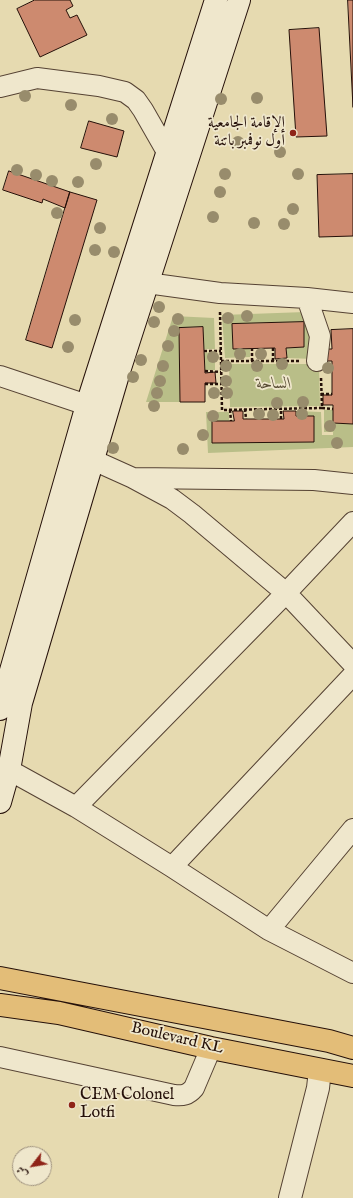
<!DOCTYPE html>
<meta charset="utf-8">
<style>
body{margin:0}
#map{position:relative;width:353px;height:1198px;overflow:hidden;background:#e6dab0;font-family:"IM FELL English",Amiri,serif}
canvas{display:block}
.north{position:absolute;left:12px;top:1146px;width:40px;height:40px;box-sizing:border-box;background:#efe7cc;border:1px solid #9e917e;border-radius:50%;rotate:239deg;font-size:11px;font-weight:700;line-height:16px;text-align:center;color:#251009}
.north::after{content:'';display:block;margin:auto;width:14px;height:18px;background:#8f2418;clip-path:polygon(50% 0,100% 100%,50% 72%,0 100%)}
</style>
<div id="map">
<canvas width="353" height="1198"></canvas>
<div class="north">ش</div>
</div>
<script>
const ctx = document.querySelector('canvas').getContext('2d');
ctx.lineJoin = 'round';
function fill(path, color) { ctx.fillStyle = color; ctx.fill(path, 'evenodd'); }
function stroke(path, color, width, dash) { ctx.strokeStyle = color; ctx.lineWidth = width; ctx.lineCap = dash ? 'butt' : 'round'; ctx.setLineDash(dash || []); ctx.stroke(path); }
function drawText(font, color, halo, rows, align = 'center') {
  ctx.font = font + ' "IM FELL English",Amiri,serif'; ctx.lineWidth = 3.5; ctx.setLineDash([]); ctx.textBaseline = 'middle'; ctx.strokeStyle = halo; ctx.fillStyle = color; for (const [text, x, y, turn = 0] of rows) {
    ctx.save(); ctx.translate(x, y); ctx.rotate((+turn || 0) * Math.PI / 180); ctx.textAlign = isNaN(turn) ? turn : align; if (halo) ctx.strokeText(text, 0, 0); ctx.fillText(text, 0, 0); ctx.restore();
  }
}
const green = new Path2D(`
 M305 312 314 359 287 358 286 348 304 347V323L232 324 233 349H250V357L225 358 222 315Z
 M173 316 214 318 215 349H204L203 327 179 328 180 402H146Z
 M215 352V370H205L204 353Z
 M229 364H319L320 406 230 407Z
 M324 410H333V423L353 424V447L208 453 206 412H229V421H212V443L314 442V416H296V411L321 412 322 435H333V432H324Z`);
const building = new Path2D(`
 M35 0H70L73 6 66 10 70 18 77 15 87 35 40 57 17 9Z
 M348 0H353V107Z
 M319 28 327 136 296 137 289 30Z
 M89 121 124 131 117 157 81 148Z
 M9 171 70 192 65 208 43 199 42 203 3 190Z
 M353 174V236L319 237 317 175Z
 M70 192 97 200 52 348 26 340Z
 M304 322V347L286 348 287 358 275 359V348L233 349 232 324Z
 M203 327 205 373 215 372 216 383H205V402H180L179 328Z
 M353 329V424L333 423V405H323V395H332V361H323V349H332L331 330Z
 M233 411H243V419H284L283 411H296V416H314V442L212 443V421H234Z`);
const path = new Path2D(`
 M220 312 222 410 322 408 321 377
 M204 351H221
 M221 361H299
 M252 361V349
 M273 361V348
 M205 371 221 372
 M205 384H221
 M321 394H332
 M322 408 333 409
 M245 409 246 419
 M230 410 231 421
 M281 419V409`);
const minor = new Path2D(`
 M0 87 37 78 99 86 125 92 136 100 143 110 167 152
 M147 283 220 293 307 298 353 303
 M307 298 320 336 317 361
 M0 376 87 405 102 408
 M93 460 133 478 314 480 353 484
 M133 478 172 499 192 514 286 593 353 664
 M9 770 76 807 172 867 269 930 353 973
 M76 807 286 593 353 522
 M172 867 353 675
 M269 930 353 829
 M0 1057 174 1095C183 1096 188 1095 194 1088L211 1048`);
const tertiary = new Path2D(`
 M290 1198 318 1088 320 1070`);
const secondary = new Path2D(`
 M0 709 87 405 216 0
 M0 802 9 770 21 703 120 368 239 0`);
const primary = new Path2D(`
 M0 978 329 1041 353 1048
 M0 1005 59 1013 211 1048 353 1076`);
const trees = [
 [25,96],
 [257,98],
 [221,99],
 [71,105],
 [112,119],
 [238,142],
 [280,152],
 [96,164],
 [17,170],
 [225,174],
 [298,174],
 [36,175],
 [52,181],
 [78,182],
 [220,192],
 [293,209],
 [57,213],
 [213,217],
 [254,223],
 [284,224],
 [100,228],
 [95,250],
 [114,252],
 [159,307],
 [247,316],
 [228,318],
 [178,319],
 [75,320],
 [154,322],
 [174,331],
 [168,346],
 [68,347],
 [240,354],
 [261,354],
 [213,357],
 [141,360],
 [282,364],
 [163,366],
 [226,366],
 [257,366],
 [328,368],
 [133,377],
 [160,381],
 [226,381],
 [157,393],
 [214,393],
 [227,393],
 [303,402],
 [277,403],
 [154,406],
 [259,414],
 [302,414],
 [273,415],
 [213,416],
 [330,426],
 [203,435],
 [337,443],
 [113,448],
 [183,449]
];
const markers = [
 [293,133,4,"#8f2418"],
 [72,1105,4,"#8f2418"]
];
const poiNames = [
 ["الإقامة الجامعية",285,124],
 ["أول نوفمبر باتنة",285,142],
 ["CEM Colonel",80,1096,"left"],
 ["Lotfi",80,1114,"left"]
];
const parkNames = [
 ["الساحة",274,385]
];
const streetNames = [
 ["Boulevard KL",177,1039,13]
];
fill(green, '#b9be88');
fill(building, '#cd8a6f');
stroke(building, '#251009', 1);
stroke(minor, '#554233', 22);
stroke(tertiary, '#554233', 24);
stroke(secondary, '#251009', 24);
stroke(primary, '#251009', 24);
stroke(path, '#251009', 2.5, [3, 2]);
stroke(minor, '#efe7cc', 20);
stroke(tertiary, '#efe7cc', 22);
stroke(secondary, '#efe7cc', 22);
stroke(primary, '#e3bd78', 22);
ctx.fillStyle = '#988c6c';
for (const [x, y] of trees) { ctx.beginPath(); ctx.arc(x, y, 6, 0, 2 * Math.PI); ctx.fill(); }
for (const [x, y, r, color] of markers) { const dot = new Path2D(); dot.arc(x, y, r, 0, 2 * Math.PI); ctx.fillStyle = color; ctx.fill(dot); stroke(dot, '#efe7cc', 1.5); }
drawText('16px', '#251009', '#efe7cc', poiNames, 'right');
drawText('italic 16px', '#594d35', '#efe7cc', parkNames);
drawText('16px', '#251009', '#efe7cc', streetNames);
</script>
